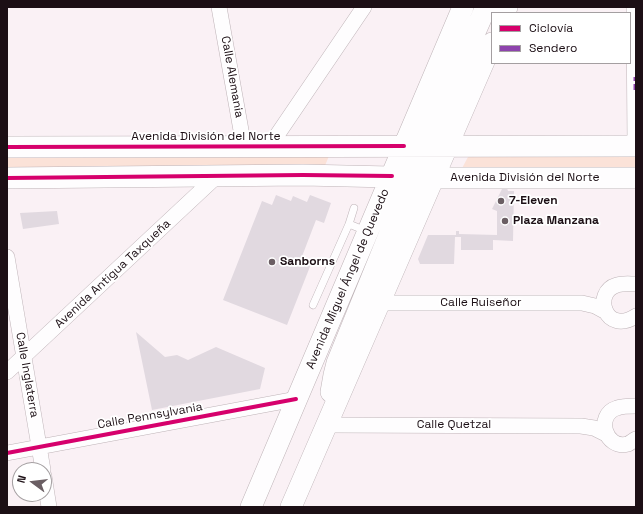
<!DOCTYPE html>
<meta charset="utf-8">
<style>
body{margin:0}
#map{position:relative;width:643px;height:514px;overflow:hidden;background:#faf1f5;font-family:"Space Grotesk",sans-serif}
canvas{display:block}
.frame{position:absolute;inset:0;border:8px solid #1c0f15;pointer-events:none}
.legend{position:absolute;left:491px;top:12px;width:140px;height:52px;box-sizing:border-box;background:#fff;border:1px solid #a49fa1;margin:0;padding:5px 7px;list-style:none;font-size:12px;color:#1c0f15}
.legend li{display:flex;align-items:center;gap:8px;height:20px}
.legend b{width:20px;border:1px solid #a49fa1}
.north{position:absolute;left:12px;top:462px;width:40px;height:40px;box-sizing:border-box;background:#fff;border:1px solid #a49fa1;border-radius:50%;rotate:285deg;font-size:11px;font-weight:700;line-height:16px;text-align:center;color:#1c0f15}
.north::after{content:'';display:block;margin:auto;width:14px;height:18px;background:#6a5e63;clip-path:polygon(50% 0,100% 100%,50% 72%,0 100%)}
</style>
<div id="map">
<canvas width="643" height="514"></canvas>
<div class="frame"></div>
<ul class="legend">
<li><b style="height:5px;background:#d6006c"></b>Ciclovía</li>
<li><b style="height:5px;background:#8e44ad"></b>Sendero</li>
</ul>
<div class="north">N</div>
</div>
<script>
const ctx = document.querySelector('canvas').getContext('2d');
ctx.lineJoin = 'round';
function fill(path, color) { ctx.fillStyle = color; ctx.fill(path, 'evenodd'); }
function stroke(path, color, width, dash) { ctx.strokeStyle = color; ctx.lineWidth = width; ctx.lineCap = dash ? 'butt' : 'round'; ctx.setLineDash(dash || []); ctx.stroke(path); }
function drawText(font, color, halo, rows, align = 'center') {
  ctx.font = font + ' "Space Grotesk",sans-serif'; ctx.lineWidth = 3.5; ctx.setLineDash([]); ctx.textBaseline = 'middle'; ctx.strokeStyle = halo; ctx.fillStyle = color; for (const [text, x, y, turn = 0] of rows) {
    ctx.save(); ctx.translate(x, y); ctx.rotate((+turn || 0) * Math.PI / 180); ctx.textAlign = isNaN(turn) ? turn : align; if (halo) ctx.strokeText(text, 0, 0); ctx.fillText(text, 0, 0); ctx.restore();
  }
}
const green = new Path2D(`
 M636 155V170L460 172 468 157Z
 M7 156H329L324 168 7 172Z`);
const building = new Path2D(`
 M503 187 507 188 508 191H514L513 241 493 240V250H461V237H455L454 264H420L418 259 428 235H456V231H459V234L497 235V211L492 209Z
 M276 195 291 201 293 196 307 202 310 195 331 203 324 223 316 220 301 259 311 264 287 325 223 300 262 201 272 205Z
 M57 211 59 224 23 229 20 213Z
 M136 332 165 357 177 355 188 360 216 347 265 368 260 389 152 410Z`);
const lane = new Path2D(`
 M354 208 349 224 366 231
 M313 305 349 224`);
const street = new Path2D(`
 M219 7 244 147
 M634 7 635 146
 M269 147 364 7
 M7 257 43 470
 M636 284C630 284 623 283 617 285 592 292 605 336 636 316
 M379 303H582L595 306 606 312
 M7 372 218 175
 M636 406C630 406 622 406 617 408 595 415 605 450 628 444 630 443 634 440 636 439
 M327 425 581 426 594 428 606 434
 M7 453 296 399
 M44 476 49 507`);
const secondary = new Path2D(`
 M505 13 507 7
 M7 147 636 146
 M424 158 425 146 486 7
 M7 178 303 175 434 178H636
 M331 392 334 375 337 363 414 174C417 163 415 151 404 146
 M251 507 463 7
 M291 507 492 43`);
const quiet = new Path2D(`
 M635 90V77`);
const cycleway = new Path2D(`
 M7 147 404 146
 M7 178 303 175 392 176
 M7 453 296 399`);
const markers = [
 [501,201,4,"#6a5e63"],
 [505,221,4,"#6a5e63"],
 [272,262,4,"#6a5e63"]
];
const streetNames = [
 ["Calle Alemania",232,77,80],
 ["Avenida División del Norte",206,137],
 ["Avenida División del Norte",525,178],
 ["Avenida Antigua Taxqueña",113,274,-43],
 ["Avenida Miguel Ángel de Quevedo",348,279,-67],
 ["Calle Ruiseñor",481,303],
 ["Calle Inglaterra",27,375,80],
 ["Calle Pennsylvania",150,416,-10],
 ["Calle Quetzal",454,425]
];
const poiNames = [
 ["7-Eleven",509,201],
 ["Plaza Manzana",513,221],
 ["Sanborns",280,262]
];
fill(green, '#fbe2d8');
fill(building, '#e1d9e0');
stroke(lane, '#bfb4b8', 8);
stroke(street, '#bfb4b8', 16);
stroke(secondary, '#bfb4b8', 22);
stroke(lane, '#fefdfe', 7);
stroke(street, '#fefdfe', 15);
stroke(secondary, '#fefdfe', 21);
stroke(quiet, '#8e44ad', 3, [6, 3]);
stroke(cycleway, '#d6006c', 4);
for (const [x, y, r, color] of markers) { const dot = new Path2D(); dot.arc(x, y, r, 0, 2 * Math.PI); ctx.fillStyle = color; ctx.fill(dot); stroke(dot, '#fff', 1.5); }
drawText('12px', '#1c0f15', '#fff', streetNames);
drawText('bold 12px', '#1c0f15', '#fff', poiNames, 'left');
</script>
